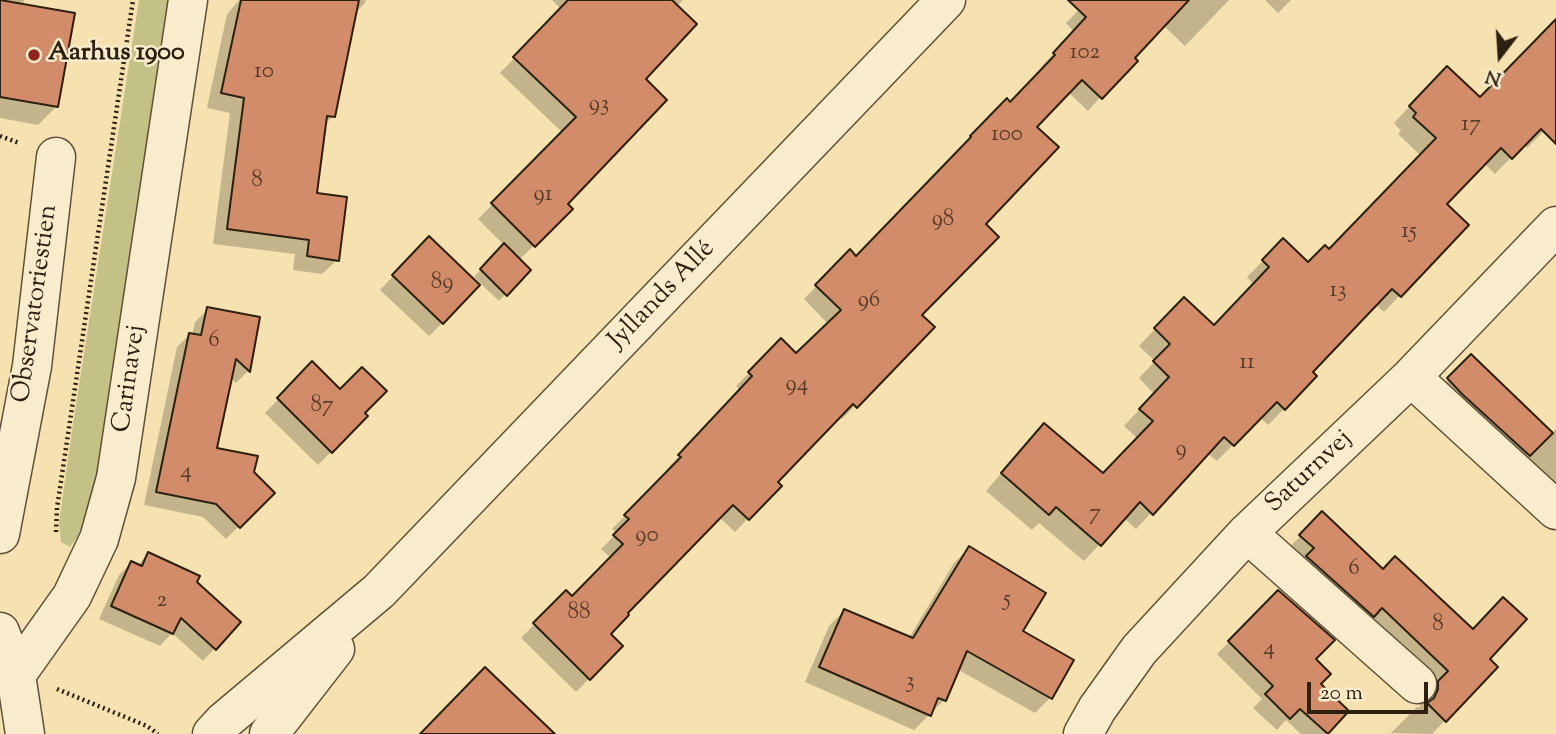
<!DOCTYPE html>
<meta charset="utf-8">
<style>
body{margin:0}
#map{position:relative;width:1556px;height:734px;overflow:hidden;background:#f5e2b0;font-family:"Sorts Mill Goudy",serif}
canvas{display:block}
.north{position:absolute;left:1465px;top:21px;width:70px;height:70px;-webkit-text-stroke:5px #f8eccc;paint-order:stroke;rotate:197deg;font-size:19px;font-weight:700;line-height:28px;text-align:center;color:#2d2011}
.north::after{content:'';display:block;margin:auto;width:24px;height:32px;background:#2d2011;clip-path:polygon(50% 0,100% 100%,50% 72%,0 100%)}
.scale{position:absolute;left:1307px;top:682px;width:121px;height:32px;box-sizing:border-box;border:4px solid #2d2011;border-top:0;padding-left:9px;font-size:21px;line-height:24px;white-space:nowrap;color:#2d2011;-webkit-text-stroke:5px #f8eccc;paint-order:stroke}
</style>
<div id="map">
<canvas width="1556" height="734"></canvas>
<div class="north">N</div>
<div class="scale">20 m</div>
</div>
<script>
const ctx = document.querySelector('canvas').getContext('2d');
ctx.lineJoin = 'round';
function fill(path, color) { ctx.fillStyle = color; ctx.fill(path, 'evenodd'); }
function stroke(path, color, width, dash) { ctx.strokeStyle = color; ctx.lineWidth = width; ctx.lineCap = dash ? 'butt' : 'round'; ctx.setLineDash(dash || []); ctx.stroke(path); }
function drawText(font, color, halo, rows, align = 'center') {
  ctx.font = font + ' "Sorts Mill Goudy",serif'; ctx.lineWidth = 5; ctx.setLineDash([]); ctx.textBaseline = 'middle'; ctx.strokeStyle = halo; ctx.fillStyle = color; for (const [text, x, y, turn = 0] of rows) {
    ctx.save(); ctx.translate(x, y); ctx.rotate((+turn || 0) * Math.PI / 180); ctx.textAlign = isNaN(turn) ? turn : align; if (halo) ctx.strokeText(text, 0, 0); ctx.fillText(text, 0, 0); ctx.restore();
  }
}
const green = new Path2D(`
 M139 0H172L113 412 87 524 70 547 61 542 59 522 73 424Z`);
const shadow = new Path2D(`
 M0 0H24L23 5 57 106 38 125 0 118Z
 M239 0H366L365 3 354 14 333 116 324 125 315 194 337 260 322 274 293 270 295 254 213 244 230 113 207 108 227 14Z
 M552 0H683L676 7 643 79 566 204 571 209 519 260 529 270 499 301 474 277 504 245 478 219 563 133 500 73 561 9Z
 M1088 0H1229L1185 46 1163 25 1088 111 1068 92 1035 127 983 224 920 315 932 327 842 419 839 416 776 482 779 486 735 532 719 517 608 634 621 646 576 692 521 638 566 592 572 598 611 558 601 549 617 533 612 529 669 471 667 469 740 390 736 386 768 354 796 355 828 324 804 299 850 252 856 258 994 113 1009 104 1043 69 1041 67 1074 32 1066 23Z
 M1265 0H1291L1278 13Z
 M1556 30V119L1527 148 1524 144 1495 174 1484 163 1445 204 1467 225 1384 312 1375 304 1310 372 1284 409 1268 425 1260 417 1217 461 1207 453 1136 529 1124 518 1084 561 1039 523 1032 530 986 491 1028 442 1044 426 1102 475 1138 439 1124 426 1154 394 1139 378 1155 361 1139 346 1168 315 1213 327 1254 285 1247 277 1283 240 1308 265 1329 251 1421 156 1398 134 1401 131 1394 123 1430 84 1480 100Z
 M416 252 442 323 429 336 380 290Z
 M208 309 258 319 248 371 236 383 230 378 215 450 252 473 272 493 226 539 203 517 144 505 177 347 190 334 192 335 195 322Z
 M1471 356 1551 434 1556 429V511L1430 398Z
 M312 364 366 417 318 465 265 413Z
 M1304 532 1383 570 1496 667 1432 734 1391 733 1417 707H1420V702L1282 555Z
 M969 548 1020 631 1072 661 1050 698 1035 713 957 669 944 700 914 730 805 682 829 626 844 611 909 638 954 563Z
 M148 554 195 582 239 622 203 661 172 633 160 646 99 619 119 575 131 563 137 566Z
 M1278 593 1314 659 1319 684 1347 711 1326 734H1301L1286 720 1277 730 1253 708 1262 699 1217 654Z`);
const building = new Path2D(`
 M0 0 75 13 58 107 0 97Z
 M241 0H359L335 117 327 116 317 193 347 197 339 261 307 256 309 240 227 229 244 98 221 93Z
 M568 0H672L697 24 646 79 667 100 568 204 573 209 535 247 491 203 576 117 513 57Z
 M1068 0H1189L1135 58 1138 61 1102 99 1082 80 1037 127 1059 147 986 224 999 237 922 315 935 327 857 408 853 404 778 482 782 486 749 520 733 505 628 613 629 615 611 634 623 646 590 680 533 623 566 590 572 596 623 544 613 535 629 519 624 515 681 457 678 455 752 376 748 372 781 338 796 353 841 310 815 285 850 249 856 256 971 137 970 136 1007 98 1010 102 1055 55 1053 53 1086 17Z
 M1556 19V144L1541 129 1512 159 1501 148 1447 204 1469 225 1401 297 1392 289 1313 372 1317 376 1285 410 1277 402 1234 446 1224 437 1153 515 1140 502 1101 546 1056 507 1049 515 1001 473 1044 423 1103 473 1153 421 1139 409 1169 377 1153 361 1170 344 1154 328 1184 297 1214 325 1269 267 1262 260 1283 238 1308 262 1325 245 1329 249 1436 138 1413 117 1416 113 1409 106 1447 66 1480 97Z
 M429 236 480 285 443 324 392 275Z
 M504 243 531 270 507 296 480 269Z
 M207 307 260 317 250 372 236 359 217 448 258 456 254 472 275 493 240 528 216 504 156 492 189 333 201 335Z
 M1471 354 1553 433 1530 456 1462 394 1447 378Z
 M312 361 340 389 362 367 387 391 365 413 368 416 332 453 277 398Z
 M1322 511 1383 569 1395 556 1473 629 1503 597 1527 619 1490 659 1498 667 1446 722 1427 703 1434 698 1438 689V681L1448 671 1382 608 1374 617 1306 556 1314 548 1299 535Z
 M969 546 1046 593 1023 631 1074 660 1052 699 967 651 946 701 938 698 931 716 819 667 844 609 913 638Z
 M148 552 200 576 197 582 241 622 216 650 181 618 173 634 111 606 131 561 142 566Z
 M1278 590 1335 640 1316 659 1331 674 1321 684 1349 711 1328 734 1300 709 1290 719 1265 694 1273 686 1228 641Z
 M485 667 555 734H420Z`);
const path = new Path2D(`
 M0 136 19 143
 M56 532 57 508 133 0
 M57 689 147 726 158 734`);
const minor = new Path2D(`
 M1411 377 1556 510
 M1247 533 1417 684
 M0 534 32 366 56 157
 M0 632 16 675 25 734
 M16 675 72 596 99 539 116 478 188 0
 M212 734 223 722 379 591 946 0
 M269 734 335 649
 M1083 734 1097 709 1139 650 1247 533 1411 377 1556 226`);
const markers = [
 [34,55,7,"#8f2418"]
];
const numberNames = [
 ["102",1085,54],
 ["10",264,73],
 ["93",599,106],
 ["17",1471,126],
 ["100",1007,136],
 ["8",257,182],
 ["91",543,196],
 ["98",943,221],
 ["15",1409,233],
 ["89",442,284],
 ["13",1338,292],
 ["96",869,302],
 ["6",214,342],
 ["11",1247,364],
 ["94",797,386],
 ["87",322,407],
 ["9",1181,451],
 ["4",186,473],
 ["7",1095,515],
 ["90",647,537],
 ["6",1354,570],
 ["5",1007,601],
 ["2",162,602],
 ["88",579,614],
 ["8",1438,626],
 ["4",1269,650],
 ["3",910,683]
];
const poiNames = [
 ["Aarhus 1900",48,55]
];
const streetNames = [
 ["Jyllands Allé",663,296,-46],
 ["Observatoriestien",37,304,-82],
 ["Carinavej",131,379,-82],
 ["Saturnvej",1310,473,-43]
];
fill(green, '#c4c186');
fill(shadow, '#0003');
fill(building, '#d28c69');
stroke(building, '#2d2011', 2);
stroke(minor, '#5f5039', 41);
stroke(path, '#2d2011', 4.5, [2, 3.5]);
stroke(minor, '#f8eccc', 38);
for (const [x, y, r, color] of markers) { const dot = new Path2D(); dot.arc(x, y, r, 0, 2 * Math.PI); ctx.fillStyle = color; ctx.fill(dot); stroke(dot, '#f8eccc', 2.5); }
drawText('23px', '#563b27', null, numberNames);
drawText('bold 26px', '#2d2011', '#f8eccc', poiNames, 'left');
drawText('26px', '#2d2011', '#f8eccc', streetNames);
</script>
